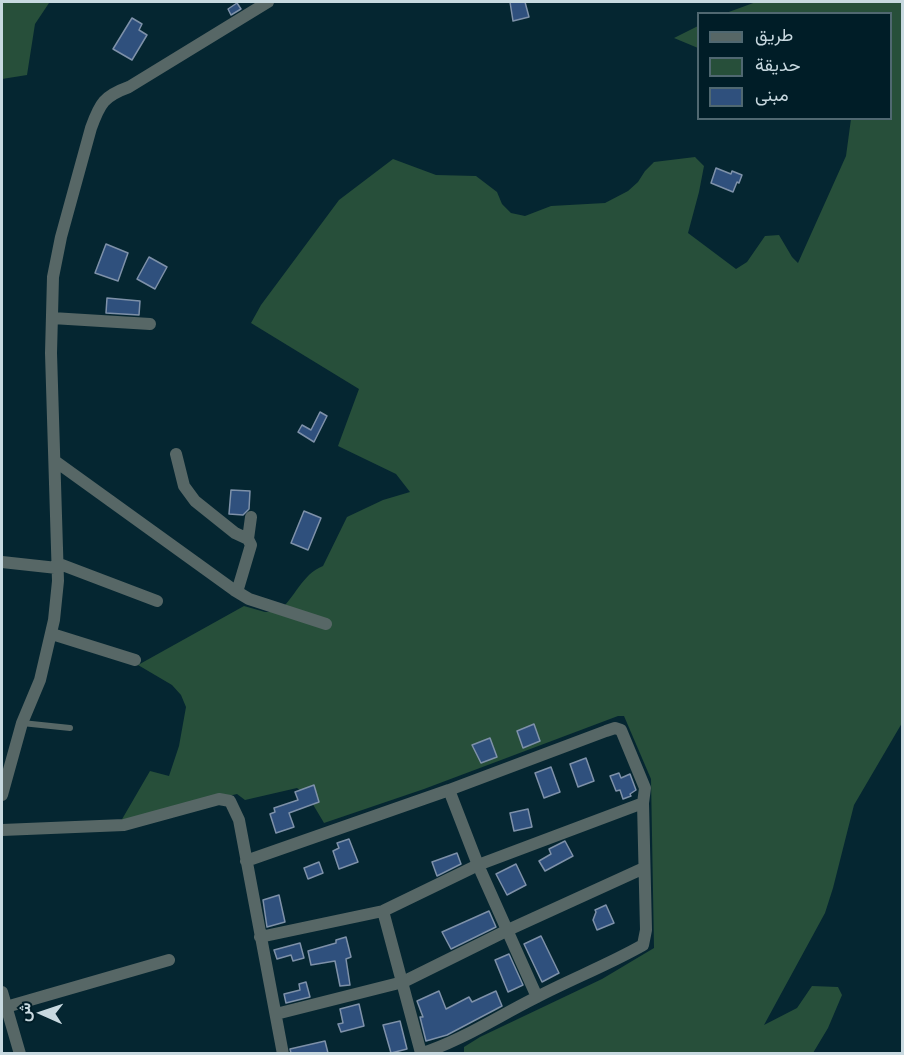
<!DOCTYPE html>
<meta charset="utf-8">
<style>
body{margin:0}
#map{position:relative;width:904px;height:1055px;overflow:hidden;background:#052631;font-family:"Libre Baskerville",Vazirmatn,serif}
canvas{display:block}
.frame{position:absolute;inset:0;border:3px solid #c8d9e0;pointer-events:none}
.legend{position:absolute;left:697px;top:12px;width:195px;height:108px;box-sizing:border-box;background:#001d27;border:2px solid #506871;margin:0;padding:8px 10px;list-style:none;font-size:18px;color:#c8d9e0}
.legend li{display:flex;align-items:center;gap:12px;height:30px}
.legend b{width:30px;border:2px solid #506871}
.north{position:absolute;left:12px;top:983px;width:60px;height:60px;-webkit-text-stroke:4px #001d27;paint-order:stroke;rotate:273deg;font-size:16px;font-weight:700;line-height:24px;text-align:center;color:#c8d9e0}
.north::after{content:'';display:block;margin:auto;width:21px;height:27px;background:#c8d9e0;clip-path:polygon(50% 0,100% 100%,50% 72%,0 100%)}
</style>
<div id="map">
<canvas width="904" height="1055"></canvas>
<div class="frame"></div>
<ul class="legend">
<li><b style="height:8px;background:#576766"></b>طريق</li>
<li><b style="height:16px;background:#274f3a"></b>حديقة</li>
<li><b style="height:16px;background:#2f507d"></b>مبنى</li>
</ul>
<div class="north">ش</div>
</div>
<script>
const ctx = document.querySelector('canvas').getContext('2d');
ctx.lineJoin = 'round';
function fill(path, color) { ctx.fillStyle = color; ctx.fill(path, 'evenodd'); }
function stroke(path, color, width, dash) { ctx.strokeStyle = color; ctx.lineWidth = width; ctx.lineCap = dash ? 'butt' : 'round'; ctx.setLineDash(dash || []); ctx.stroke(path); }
const green = new Path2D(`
 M2 2 49 3 35 24 27 75 2 79Z
 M756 2H902V723L854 805 833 888 825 913 764 1025 797 1008 812 986 838 987 842 995 828 1028 813 1053H464V1047L480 1037 602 979 654 948 651 779 624 716H618L424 789 324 823 308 796 297 788 245 800 237 794 121 821 150 771 169 776 179 746 186 707 181 695 172 685 138 665 244 606 265 612H278C295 598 302 574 323 566L347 517 383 500 410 492 396 474 338 446 359 389 251 323 261 305 339 200 393 159 436 175 476 176 497 192 502 204 511 213 525 216 551 206 605 203 628 191 638 182 645 171 654 162 695 157 704 166 699 192 688 233 736 269 747 262 765 236 779 235 792 257 798 263 846 156 851 119 890 118V14L726 13Z
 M698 26V48L674 38Z`);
const building = new Path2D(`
 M510 2H525L529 17 513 21Z
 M237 3 241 9 231 15 228 9Z
 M132 18 142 24 139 30 147 35 132 60 113 49Z
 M716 168 731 174 732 171 742 175 739 183 737 182 733 192 711 183Z
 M106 244 128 253 118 281 95 273Z
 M149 257 167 267 155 289 137 279Z
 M107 298 140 301 139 315 106 313Z
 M320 412 327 416 314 442 298 432 302 425 311 430Z
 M231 490 250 491 249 509 243 515 229 514Z
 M304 511 321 518 308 550 291 543Z
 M534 724 540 741 523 748 517 731Z
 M490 738 497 757 481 763 472 745Z
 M586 758 594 781 578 787 570 764Z
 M551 767 560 792 544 798 535 773Z
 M619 773 621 778 630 774 636 790 630 794 631 796 623 799 620 790 616 791 610 776Z
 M314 785 319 802 289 813 294 827 276 833 270 814 275 812 274 808 298 800 295 792Z
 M528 809 532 827 514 831 510 813Z
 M349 839 358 862 339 869 333 851 339 848 337 843Z
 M565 841 573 856 545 871 539 861 551 854 549 849Z
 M457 853 461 864 437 876 432 862Z
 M319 862 323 873 308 879 304 868Z
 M516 864 526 885 507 895 496 874Z
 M279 895 285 922 267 927 263 900Z
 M606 905 614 923 597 930 593 920 596 912 595 910Z
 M489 911 496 927 451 949 442 932Z
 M541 936 559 973 542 982 524 944Z
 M346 937 351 957 346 959 350 985 340 986 335 961 311 965 308 951 336 943V940Z
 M300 943 304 958 293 961 291 955 277 959 274 950Z
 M509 954 523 985 508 992 495 960Z
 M306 982 310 997 286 1003 284 994 300 990 299 984Z
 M439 991 446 1009 469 997 472 1002 496 991 502 1006 447 1035 426 1041 420 1017H423L417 1001Z
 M359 1004 364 1026 341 1032 338 1024 343 1023 340 1009Z
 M400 1021 407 1049 391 1053 383 1025Z
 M325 1041 328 1053H291L290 1049Z`);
const service = new Path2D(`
 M22 723 70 728`);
const minor = new Path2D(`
 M52 318 150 324
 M176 454 184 486 195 501 235 533 248 539 251 545 237 592
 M55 461 234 590 249 599 326 624
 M248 539 251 517
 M2 562 57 568
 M57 563 157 601
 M52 634 135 660
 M449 790 478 865 537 997
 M2 795 22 723 40 680 54 620 58 581 51 353 53 277 61 237 91 128C100 103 104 96 129 87L268 2
 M2 830 124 825 219 799 230 801 239 820 283 1054
 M246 861 449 790 606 731 615 728 621 730 645 788 643 803 646 930 643 945C608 965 571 979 535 998 497 1017 461 1041 420 1054
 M383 911 421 1053
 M260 937 383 911 478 865 643 803
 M2 992 20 1054
 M6 1007 169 960
 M276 1014 403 982 508 930 644 868`);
fill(green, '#274f3a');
fill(building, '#2f507d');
stroke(building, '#7e91a9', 1.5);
stroke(service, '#576766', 6);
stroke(minor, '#576766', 12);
</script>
